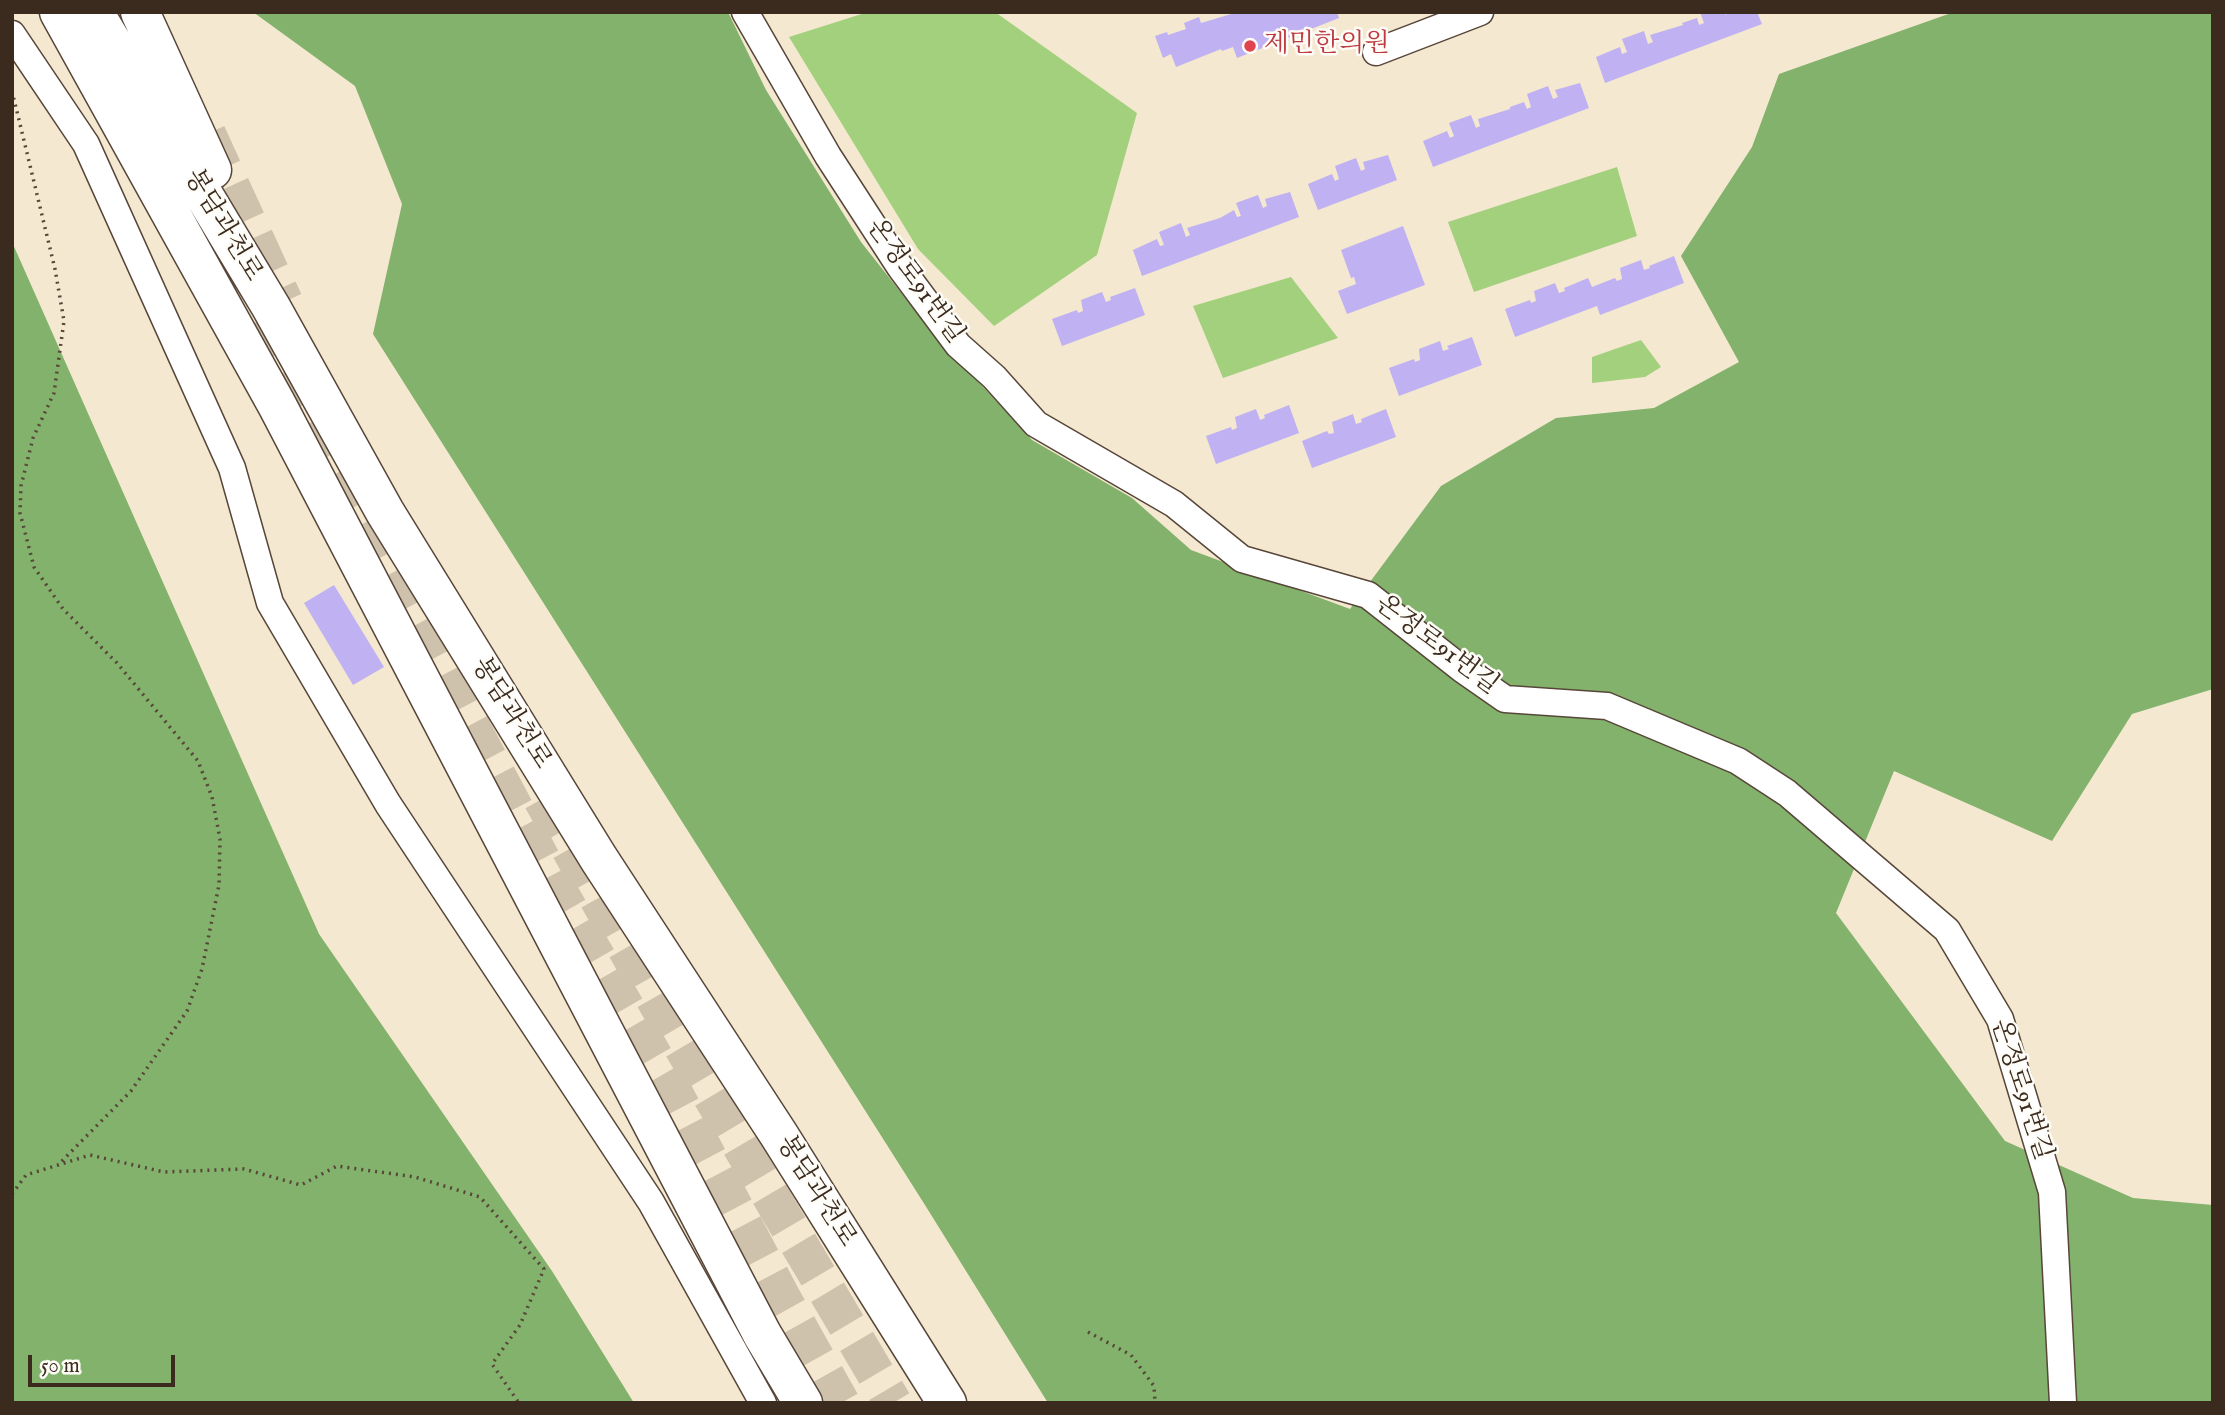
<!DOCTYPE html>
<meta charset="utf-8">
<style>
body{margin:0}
#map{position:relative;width:2225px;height:1415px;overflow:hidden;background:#f4e8d0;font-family:"IM FELL English",serif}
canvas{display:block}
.frame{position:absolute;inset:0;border:14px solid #3b2a1e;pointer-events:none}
.scale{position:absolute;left:28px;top:1355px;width:147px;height:32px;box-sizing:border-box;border:4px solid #3b2a1e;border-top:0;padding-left:9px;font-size:21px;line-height:24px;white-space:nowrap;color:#3b2a1e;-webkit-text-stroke:5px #fdfcf7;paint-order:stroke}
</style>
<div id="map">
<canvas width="2225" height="1415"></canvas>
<div class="frame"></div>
<div class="scale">50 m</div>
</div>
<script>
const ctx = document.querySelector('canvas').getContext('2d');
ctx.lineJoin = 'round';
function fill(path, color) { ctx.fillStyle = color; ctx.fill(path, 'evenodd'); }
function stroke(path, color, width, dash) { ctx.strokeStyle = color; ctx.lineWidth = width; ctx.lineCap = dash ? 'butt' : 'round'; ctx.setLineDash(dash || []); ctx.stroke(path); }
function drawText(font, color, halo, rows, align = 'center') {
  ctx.font = font + ' "IM FELL English","Noto Serif KR",serif'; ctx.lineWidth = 5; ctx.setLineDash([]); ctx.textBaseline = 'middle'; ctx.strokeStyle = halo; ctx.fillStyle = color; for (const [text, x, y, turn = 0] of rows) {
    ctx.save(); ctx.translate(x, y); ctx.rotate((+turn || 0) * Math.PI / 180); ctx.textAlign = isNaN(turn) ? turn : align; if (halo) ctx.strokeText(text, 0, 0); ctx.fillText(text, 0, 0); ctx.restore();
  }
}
const green = new Path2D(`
 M868 12H995L1137 113 1097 255 994 326 918 249 789 37Z
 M1617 167 1637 236 1474 292 1448 222Z
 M1291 277 1338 338 1223 378 1193 306Z
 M1641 340 1661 367 1645 377 1592 383V357Z`);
const forest = new Path2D(`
 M253 12H728L766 90 861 242 929 328 1032 440 1132 498 1191 550 1350 609 1441 486 1556 418 1654 408 1739 362 1681 256 1752 147 1779 74 1954 12H2213V689L2132 714 2052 841 1894 771 1836 913 2005 1141 2133 1198 2213 1205V1403H1048L925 1205 373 334 402 204 355 86Z
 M12 242 319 934 552 1271 634 1403H12Z`);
const building = new Path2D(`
 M1238 12H1337L1339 18 1237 58 1233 47 1222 51 1221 49 1176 67 1171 54 1163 58 1155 36 1167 32 1168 35 1186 29 1184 23 1199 17 1201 23Z
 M1700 12H1725V15L1730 12H1757L1762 24 1605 83 1596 57 1620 47 1622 54 1627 52 1622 39 1644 31 1648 44 1653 42 1650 35 1683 25 1682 23 1697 18 1699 25 1704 23Z
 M1580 83 1589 108 1433 167 1423 141 1447 131 1450 138 1454 136 1449 123 1471 115 1476 128 1480 126 1478 119 1510 109V107L1524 102 1527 109 1531 107 1527 94 1548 86 1553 99 1558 97 1555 90Z
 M1388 155 1397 180 1318 210 1308 184 1332 174 1335 181 1339 179 1335 166 1356 158 1361 171 1365 169 1363 162Z
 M1290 192 1299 217 1142 276 1133 250 1157 239 1160 246 1164 245 1159 232 1181 223 1186 237 1190 235 1187 228 1220 218 1234 210 1237 217 1241 216 1236 203 1258 195 1263 208 1267 206 1265 199Z
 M1403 226 1425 285 1347 314 1338 291 1356 284 1354 277 1351 278 1341 250Z
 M1674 256 1684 283 1600 315 1597 306 1515 337 1505 309 1530 300 1531 303 1536 301 1534 291 1555 283 1559 293 1565 291 1564 288 1588 278 1592 287 1615 278 1617 281 1622 279 1620 268 1641 260 1644 270 1650 268 1649 266Z
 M1135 288 1145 315 1062 346 1052 319 1077 310 1078 313 1083 311 1081 300 1102 292 1106 302 1111 300 1110 297Z
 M1472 337 1482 365 1399 396 1389 368 1414 359 1415 362 1420 360 1419 349 1440 341 1443 351 1449 349 1447 346Z
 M1289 405 1299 433 1216 464 1206 436 1231 427 1232 430 1237 428 1235 417 1256 409 1260 420 1265 418 1264 415Z
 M1386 409 1396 437 1312 468 1302 441 1327 431 1329 434 1334 433 1332 422 1353 414 1356 424 1362 422 1361 419Z
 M334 585 384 667 353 685 304 603Z`);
const highwayTunnel = new Path2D(`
 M207 134 284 302
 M261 320 292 388 556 887 665 1076 782 1298 841 1403
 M542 799 669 1024 893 1403`);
const path = new Path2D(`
 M12 91 55 269 64 321 54 393 33 438 21 486 20 513 34 567 63 609 117 663 198 761 212 797 220 839 219 885 202 969 187 1011 131 1091 58 1165
 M12 1194 26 1175 90 1155 164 1172 244 1169 301 1185 337 1166 415 1177 480 1197 544 1269 520 1325 492 1364 519 1403
 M1088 1332 1131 1355 1154 1386 1155 1403`);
const minor = new Path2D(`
 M745 12 828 156 900 267 958 345 994 377 1036 424 1174 504 1242 559 1368 595 1462 669 1505 699 1607 706 1738 761 1787 793 1947 930 2000 1019 2052 1192 2063 1403
 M12 34 86 144 232 468 270 603 388 804 651 1202 763 1403
 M1376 52 1480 12`);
const highway = new Path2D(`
 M59 12 277 405 762 1334 803 1403
 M94 12 271 307 385 512 599 859 779 1135 947 1403
 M140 12 212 170`);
const markers = [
 [1250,46,7,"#e0444e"]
];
const healthNames = [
 ["제민한의원",1264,46]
];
const streetNames = [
 ["봉담과천로",222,226,59],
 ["온정로91번길",914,282,54],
 ["온정로91번길",1436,646,37],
 ["봉담과천로",510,714,58],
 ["온정로91번길",2020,1090,72],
 ["봉담과천로",815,1192,58]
];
fill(green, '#a3d07d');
fill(forest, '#82b26c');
fill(building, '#bfb1f2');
stroke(highwayTunnel, '#cfc2ac', 38, [38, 19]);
stroke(minor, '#574639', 29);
stroke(highway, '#574639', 41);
stroke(path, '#574639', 3.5, [2, 5]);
stroke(minor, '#fff', 26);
stroke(highway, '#fff', 38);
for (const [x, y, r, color] of markers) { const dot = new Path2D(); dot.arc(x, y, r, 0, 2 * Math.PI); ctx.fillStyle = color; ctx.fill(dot); stroke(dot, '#fdfcf7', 2.5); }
drawText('26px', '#be3a42', '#fdfcf7', healthNames, 'left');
drawText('26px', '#3b2a1e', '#fdfcf7', streetNames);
</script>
